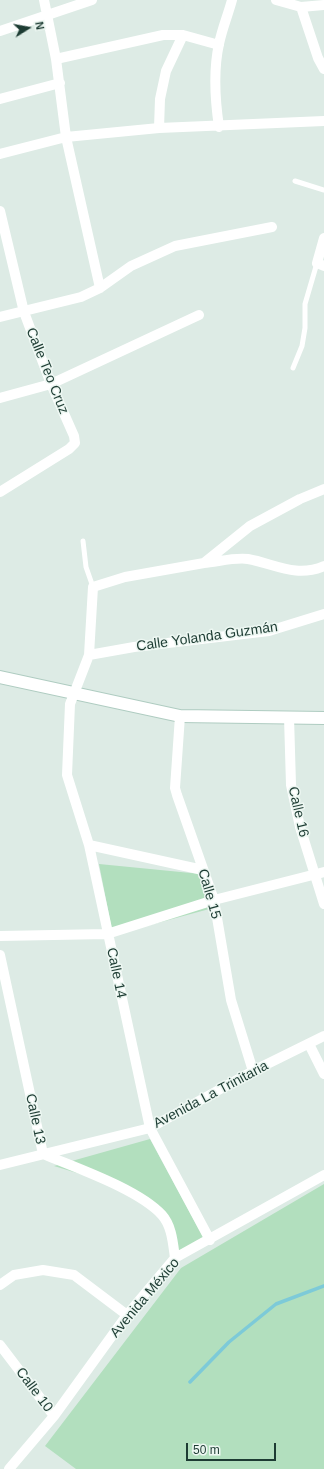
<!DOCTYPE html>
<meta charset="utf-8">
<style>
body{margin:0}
#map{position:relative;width:324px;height:1469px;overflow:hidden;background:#ddebe5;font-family:Arial,sans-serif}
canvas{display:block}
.north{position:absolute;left:8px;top:8px;width:40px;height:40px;-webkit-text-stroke:3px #edf7f2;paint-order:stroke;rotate:79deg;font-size:11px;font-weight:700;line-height:16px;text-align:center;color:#1d3c33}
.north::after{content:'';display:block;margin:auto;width:14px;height:18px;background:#1d3c33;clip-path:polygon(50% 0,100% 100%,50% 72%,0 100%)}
.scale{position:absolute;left:186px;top:1443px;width:90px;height:18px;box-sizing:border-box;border:2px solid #1d3c33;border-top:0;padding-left:5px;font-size:12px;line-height:14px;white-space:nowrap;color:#1d3c33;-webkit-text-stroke:3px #edf7f2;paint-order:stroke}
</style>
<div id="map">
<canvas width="324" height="1469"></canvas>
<div class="north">N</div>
<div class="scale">50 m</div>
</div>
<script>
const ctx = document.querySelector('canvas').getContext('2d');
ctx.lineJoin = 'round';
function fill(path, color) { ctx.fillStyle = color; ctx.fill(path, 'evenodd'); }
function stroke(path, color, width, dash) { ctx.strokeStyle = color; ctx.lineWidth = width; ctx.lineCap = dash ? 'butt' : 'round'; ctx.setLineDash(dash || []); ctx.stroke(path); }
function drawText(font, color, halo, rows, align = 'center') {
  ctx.font = font + ' Arial,sans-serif'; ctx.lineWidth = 3; ctx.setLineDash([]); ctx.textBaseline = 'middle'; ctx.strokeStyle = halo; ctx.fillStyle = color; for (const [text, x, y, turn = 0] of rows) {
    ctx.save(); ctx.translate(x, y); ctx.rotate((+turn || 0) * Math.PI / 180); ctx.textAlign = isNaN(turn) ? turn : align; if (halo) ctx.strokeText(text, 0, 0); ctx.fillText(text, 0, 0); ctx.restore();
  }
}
const green = new Path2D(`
 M99 864 201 874 213 908 113 935Z
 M150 1139 205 1241 178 1261 176 1237 136 1191 54 1166Z
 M324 1184V1469H76L45 1446 181 1268Z`);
const stream = new Path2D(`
 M190 1382 229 1342 276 1304 324 1286`);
const service = new Path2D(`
 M295 181 324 190
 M293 368 302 346 305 328V304L317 263
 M83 541 86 567 93 587`);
const minor = new Path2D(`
 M44 0 56 59 66 137 100 288
 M276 0 301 7 324 5
 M301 7 318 58 324 69
 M0 31 92 0
 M56 59 163 35H183L219 45
 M0 99 60 83
 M219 127C215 100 213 71 219 44 222 29 228 15 232 0
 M159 128 160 99 166 71 183 35
 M0 154 66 137 159 128 324 121
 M0 211 24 312 51 384 74 436 75 443 69 449 0 492
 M324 238 317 263 324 266
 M0 317 81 297 100 288 131 266 175 246 272 227
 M0 398 51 384 199 315
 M204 563C217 562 235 557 248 559 275 564 296 578 324 566
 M89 655 134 647 269 631 324 614
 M180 716 175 788 177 795 214 900 231 1000 253 1071
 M289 717 291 785 300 827 324 904
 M89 845 203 870
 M0 936 107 934 214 900 324 872
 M0 955 43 1154C76 1168 138 1189 162 1215 172 1226 173 1244 175 1258
 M309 1044 324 1074
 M0 1165 150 1128 253 1071 324 1036
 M210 1240 150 1128 89 845 67 775 70 704 89 655 93 587 125 577 204 563 250 526 300 499 324 489
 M0 1285 14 1275 43 1270 74 1275 127 1315
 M0 1345 54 1416
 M9 1469 54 1416 127 1315 175 1258 324 1175`);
const secondary = new Path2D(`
 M0 677 180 716 324 718`);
const streetNames = [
 ["Calle Teo Cruz",47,371,68],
 ["Calle Yolanda Guzmán",207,637,-8],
 ["Calle 16",298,812,77],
 ["Calle 15",209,894,74],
 ["Calle 14",116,973,78],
 ["Avenida La Trinitaria",211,1095,-28],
 ["Calle 13",35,1119,78],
 ["Avenida México",145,1298,-50],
 ["Calle 10",34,1390,53]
];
fill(green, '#b2dfbe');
stroke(stream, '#7dcad8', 3.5);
stroke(secondary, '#afccc1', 14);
stroke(service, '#fff', 5);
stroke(minor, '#fff', 10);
stroke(secondary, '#fff', 12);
drawText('14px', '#1d3c33', '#edf7f2', streetNames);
</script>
